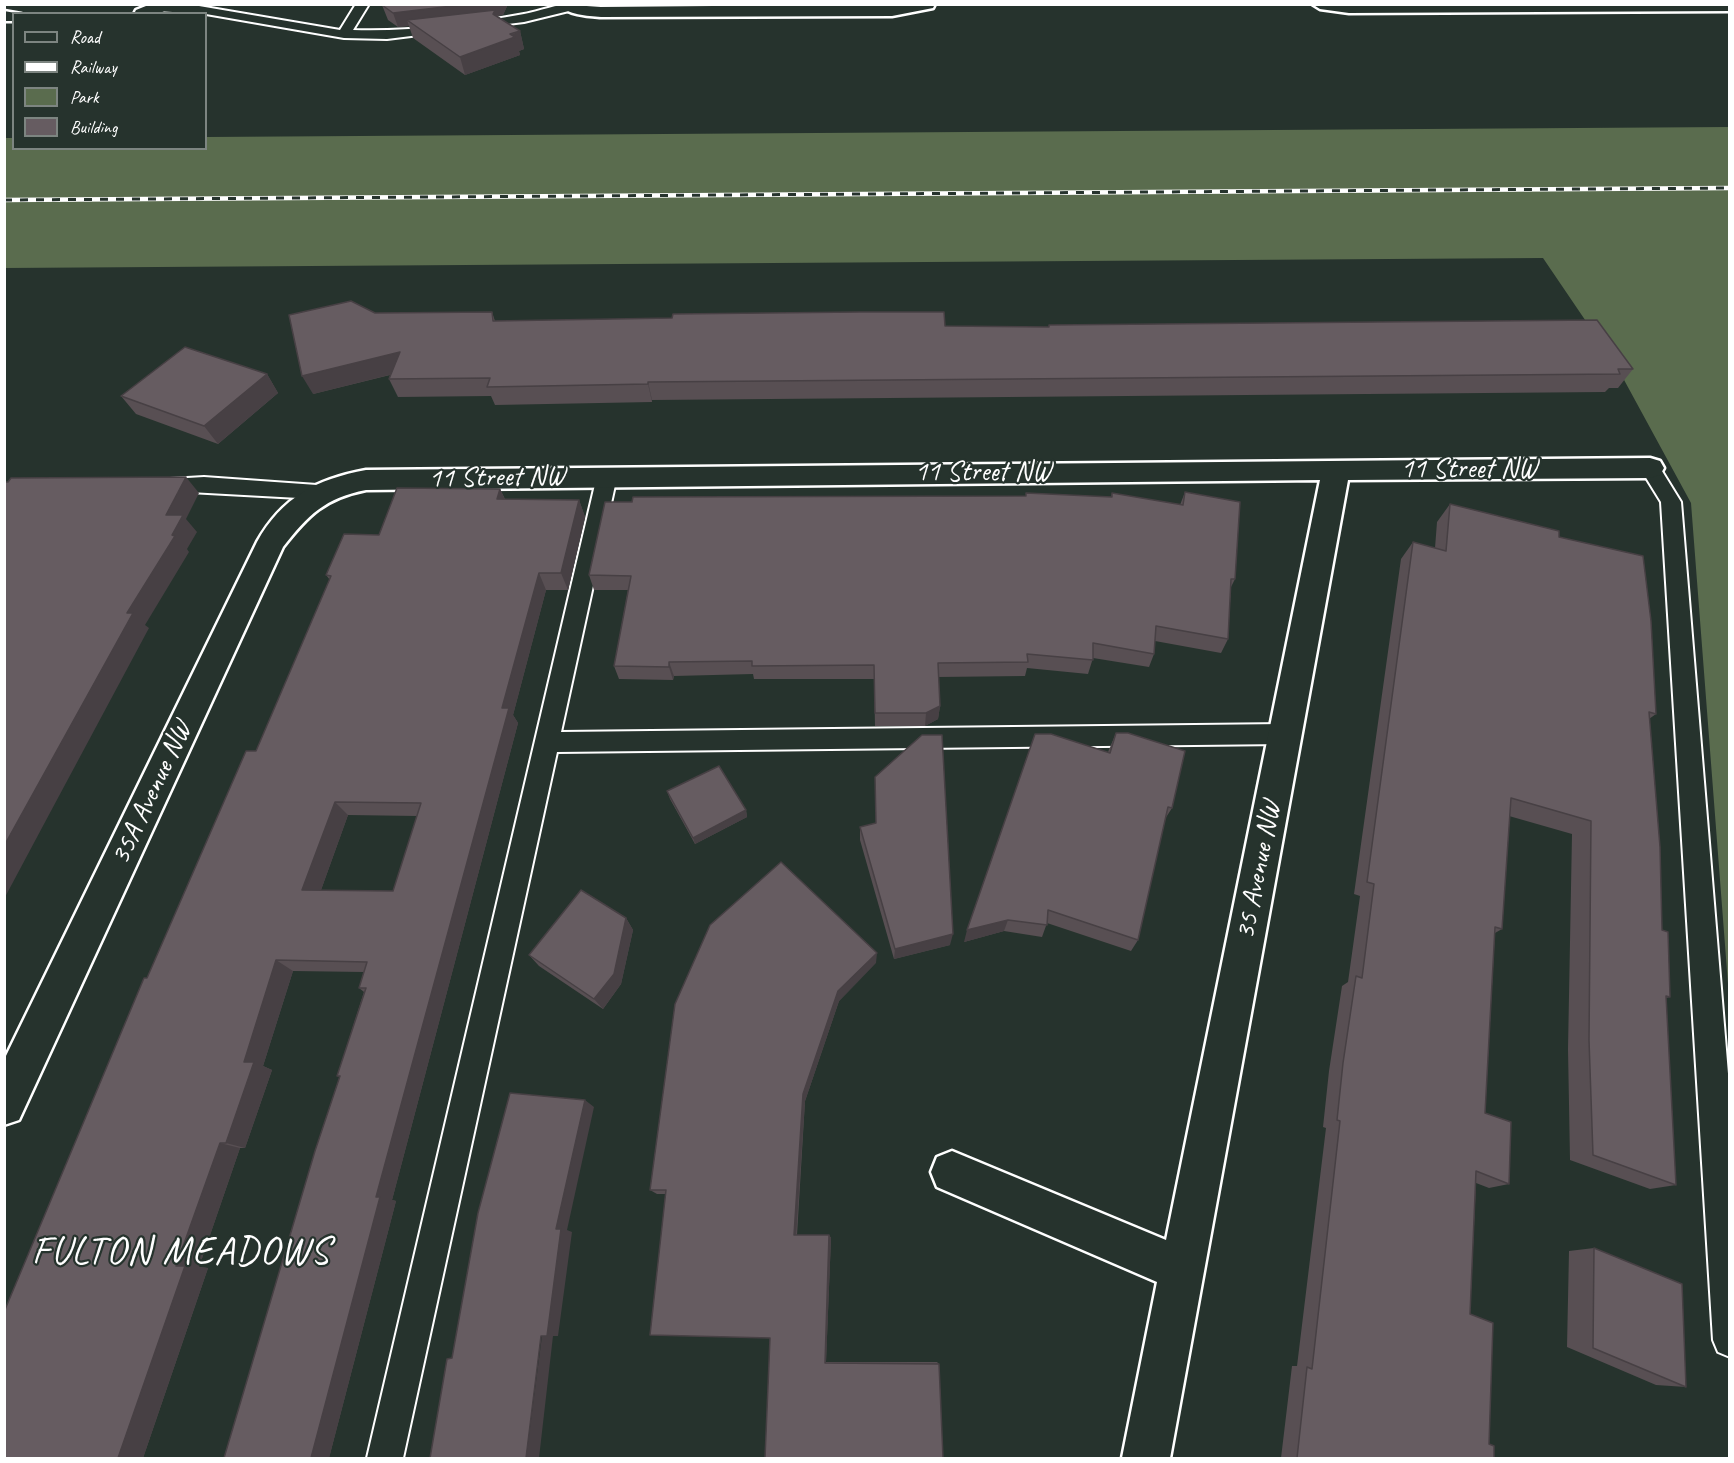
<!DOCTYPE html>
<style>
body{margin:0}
#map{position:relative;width:1734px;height:1463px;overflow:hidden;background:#26332d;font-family:Caveat,sans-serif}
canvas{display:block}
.frame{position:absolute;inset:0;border:6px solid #fff;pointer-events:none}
.legend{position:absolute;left:12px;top:12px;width:195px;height:138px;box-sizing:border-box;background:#26332d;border:2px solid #7d8581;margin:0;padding:8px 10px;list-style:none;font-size:18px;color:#fff}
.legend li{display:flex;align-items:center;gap:12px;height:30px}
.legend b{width:30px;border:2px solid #7d8581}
</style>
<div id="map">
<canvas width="1734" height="1463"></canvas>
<div class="frame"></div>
<ul class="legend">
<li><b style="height:8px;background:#26332d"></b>Road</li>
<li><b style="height:8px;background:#fff"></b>Railway</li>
<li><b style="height:16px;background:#5a6c4e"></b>Park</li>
<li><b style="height:16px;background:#665c61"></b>Building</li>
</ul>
</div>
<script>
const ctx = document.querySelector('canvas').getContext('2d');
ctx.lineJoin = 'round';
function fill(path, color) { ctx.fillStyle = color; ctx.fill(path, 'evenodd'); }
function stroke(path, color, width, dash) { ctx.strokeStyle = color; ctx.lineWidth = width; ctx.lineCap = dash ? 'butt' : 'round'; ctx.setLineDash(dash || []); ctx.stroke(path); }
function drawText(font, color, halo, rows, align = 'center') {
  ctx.font = font + ' Caveat,sans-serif'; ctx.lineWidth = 4.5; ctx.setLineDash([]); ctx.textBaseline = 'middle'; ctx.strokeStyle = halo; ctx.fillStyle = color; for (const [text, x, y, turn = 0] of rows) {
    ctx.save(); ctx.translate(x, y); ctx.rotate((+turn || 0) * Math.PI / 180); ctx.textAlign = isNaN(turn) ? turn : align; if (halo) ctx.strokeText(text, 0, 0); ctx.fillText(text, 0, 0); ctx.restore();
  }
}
const green = new Path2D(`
 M1729 127V997L1691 503 1617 367 1543 258 5 268 4 138H13L14 148H206V137Z`);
const lane = new Path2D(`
 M159 4 199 6 340 30 356 4H369L353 30C407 32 470 24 524 14 540 11 556 4 574 4L575 7 573 10 524 22 387 39 344 38 206 14 156 11 154 8Z
 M1650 461 1657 463 1681 502 1730 1098V1357L1718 1352 1713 1340 1661 502 1640 468 1643 463Z
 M607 469 614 471 617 476 561 732 1285 724 1293 727 1297 734 1293 741 1285 744 557 752 403 1458H367L597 476 600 471Z
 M204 477 317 485 324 487 327 492 324 497 317 499 153 490 150 485 153 480Z`);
const street = new Path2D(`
 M151 4H176L159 14H134L136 10Z
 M558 4 601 7 935 4 933 8 892 16 601 17C587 16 568 15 558 4Z
 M1312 4H1730V11L1349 13 1320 9Z
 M4 11 21 14H14V21H4Z
 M1650 458 1660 461 1664 468 1660 475 1650 478 1348 480 1170 1458H1122L1157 1282 937 1187 931 1172 937 1157 952 1151 1166 1240 1320 480 366 490C325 498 308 515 283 547L19 1120 4 1125V1060L257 542C282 497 317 479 366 470Z`);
const rail = new Path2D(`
 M4 200 1730 188`);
const wall = new Path2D(`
 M383 4H508L503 15 497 16 520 31 524 49 519 51 520 55 465 75 413 38 409 26 398 27 388 20 382 5Z
 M492 312 495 321 1049 327V325L1633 369 1618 388H1609L1605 392 652 400V402L495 405 491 396 398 397 389 379 390 375 313 394 375 313Z
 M267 374 278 393 218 444 136 414 121 396Z
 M500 489 505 499 579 500 585 517 568 590H546L513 715 518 723 392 1200 396 1201 329 1458 340 1077 337 1076 364 992 359 988 364 972 293 971 263 1066 272 1070 245 1148H240L199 1267 208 1268 143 1458 147 978 256 751 330 580 326 575 379 535ZM348 815 417 816 393 891 321 890Z
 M1185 492 1235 579 1231 587 1228 639 1221 653 1155 641 1154 654 1149 667 1093 658 1088 674 1027 668 1025 676 938 677 940 706 938 719 925 726H875L874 679H754L753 674 674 676 673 680 619 679 614 666 628 590H594L589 575 632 502 1026 496V493L1111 497 1112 493 1180 505Z
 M1450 504 1559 537 1656 714 1649 719 1662 930 1670 997 1666 998 1676 1185 1650 1189 1570 1160 1568 1049 1572 834 1509 816 1502 929 1495 933 1485 1113 1509 1184 1489 1188 1476 1183 1470 1314 1489 1444 1494 1458H1281L1292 1366H1297L1326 1128 1323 1127 1329 1071 1342 986 1348 982 1360 896 1354 894 1401 559 1413 542 1435 548 1437 522Z
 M1116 733 1172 808 1165 819 1138 940 1131 951 1047 923 1042 937 1004 931 964 942 1108 752Z
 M667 791 746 810 747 817 695 844 670 799Z
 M860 827 950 945 894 959 860 840Z
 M626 918 633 930 621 984 603 1009 539 966 529 955Z
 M876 963 839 1001 805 1101 797 1235H829L831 1238 826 1362H937L939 1364 943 1458 770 1338 665 1194H657L650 1190Z
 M1594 1248 1686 1387 1656 1385 1567 1347 1569 1251Z`);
const shadedWall = new Path2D(`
 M469 4H508L503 15 407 20 409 26 398 27 393 13Z
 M520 31 524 49 519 51 520 55 465 75 460 57Z
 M400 352 409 370 313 394 302 376Z
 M267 374 278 393 218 444 204 426Z
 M648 382 652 400V402L648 384Z
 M186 477 199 493 186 519 197 532 187 549 189 552 145 625 149 628 44 824 4 899V846L127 613 172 535 166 515Z
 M500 489 508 506 497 499Z
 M579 500 585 517 568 590 561 573Z
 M539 573 546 590 513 715 518 723 392 1200 396 1201 329 1458H311L376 1197 502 708Z
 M669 662 674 676 673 680 669 667Z
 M940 706 938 719 925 726 926 713Z
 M335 802 348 815 317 901 302 890Z
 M746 810 747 817 695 844 693 838Z
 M626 918 633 930 621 984 603 1009 594 999Z
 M1008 920 1004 931 964 942 967 930Z
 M953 934 950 945 894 959 895 949Z
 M877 953 876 963 839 1001 805 1101 796 1238 794 1235 803 1094 838 991Z
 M276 960 293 971 263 1066 272 1070 245 1148 226 1143 244 1062Z
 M585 1100 594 1107 567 1230 572 1232 558 1336H553L539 1458H526L556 1229Z
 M220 1143 240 1148 199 1267 208 1268 143 1458H118L176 1266Z
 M829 1235 831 1238 826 1362 825 1363Z`);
const building = new Path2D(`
 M383 4H469L393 13 382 5Z
 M495 10 493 14 520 31 510 34 515 37 460 57 407 20Z
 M351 301 375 313 492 312 493 321 672 318 673 314 859 312H944L945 326 1049 327V325L1597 320 1633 369H1618L1620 374 648 382V384L487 387 490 378 389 379 400 352 302 376 289 315Z
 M185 347 267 374 204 426 121 396Z
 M186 477 166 515H183L172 535 175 536 127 613H133L4 846V482H8L11 478Z
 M397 488 500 489 497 499 579 500 561 573H539L502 708H509L376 1197H380L311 1458H224L315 1151 340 1076H337L366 988H359L367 962 276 960 244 1062H254L226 1143H220L176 1266H185L118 1458H4V1312L144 978H147L246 751H256L331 576 326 575 344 534 379 535ZM335 802 421 803 393 891 302 890Z
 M1185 492 1240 502 1235 579H1231L1228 639 1156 626 1154 654 1093 643V660L1027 654 1028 662 938 663 940 706 926 713H875L874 665 752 666V661L669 662V667L614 666 631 576 589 575 605 502H632L633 497 1026 496V493L1112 497V493L1183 505Z
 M1450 504 1559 531V537L1643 556 1651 621 1656 714 1649 712 1660 847 1662 930 1668 932 1670 997 1666 996 1676 1185 1593 1155 1589 1040 1591 821 1511 798 1502 929 1495 927 1485 1113 1511 1122 1509 1184 1476 1171 1470 1314 1493 1323 1489 1444 1494 1446V1458H1297L1307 1367 1312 1369 1340 1121 1337 1120 1343 1063 1356 976 1362 978 1374 884 1367 882 1413 542 1446 551Z
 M1116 733H1128L1185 751 1172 808 1168 807 1138 940 1048 910 1047 925 1008 920 967 930 1035 734H1051L1110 753Z
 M922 735H942L953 934 895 949 860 827 876 823 875 777Z
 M719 766 746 810 693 838 667 791Z
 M781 862 877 953 838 991 803 1094 794 1235H829L825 1363 939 1364 943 1458H765L770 1338 650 1335 666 1190H650L675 1004 710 925Z
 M581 890 626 918 614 974 594 999 529 955Z
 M510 1093 585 1100 556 1229H561L547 1336H541L526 1458H430L447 1359 452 1358 478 1213Z
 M1594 1248 1682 1284 1686 1387 1593 1348Z`);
const streetNames = [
 ["11 Street NW",1469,470],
 ["11 Street NW",983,473],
 ["11 Street NW",497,478,-1],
 ["35A Avenue NW",152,793,-65],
 ["35 Avenue NW",1259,870,-79]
];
const nearQuarternames = [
 ["FULTON MEADOWS",181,1253]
];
fill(green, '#5a6c4e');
stroke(lane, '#fff', 4);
stroke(street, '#fff', 5);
fill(lane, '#26332d');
fill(street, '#26332d');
stroke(rail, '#fff', 4.5);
stroke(rail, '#26332d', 3, [8]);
fill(wall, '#584f53');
fill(shadedWall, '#474044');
fill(building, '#665c61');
stroke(building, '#474044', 1.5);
drawText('28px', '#fff', '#26332d', streetNames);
ctx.letterSpacing = '1.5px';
drawText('39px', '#fff', '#26332d', nearQuarternames);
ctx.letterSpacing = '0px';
</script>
